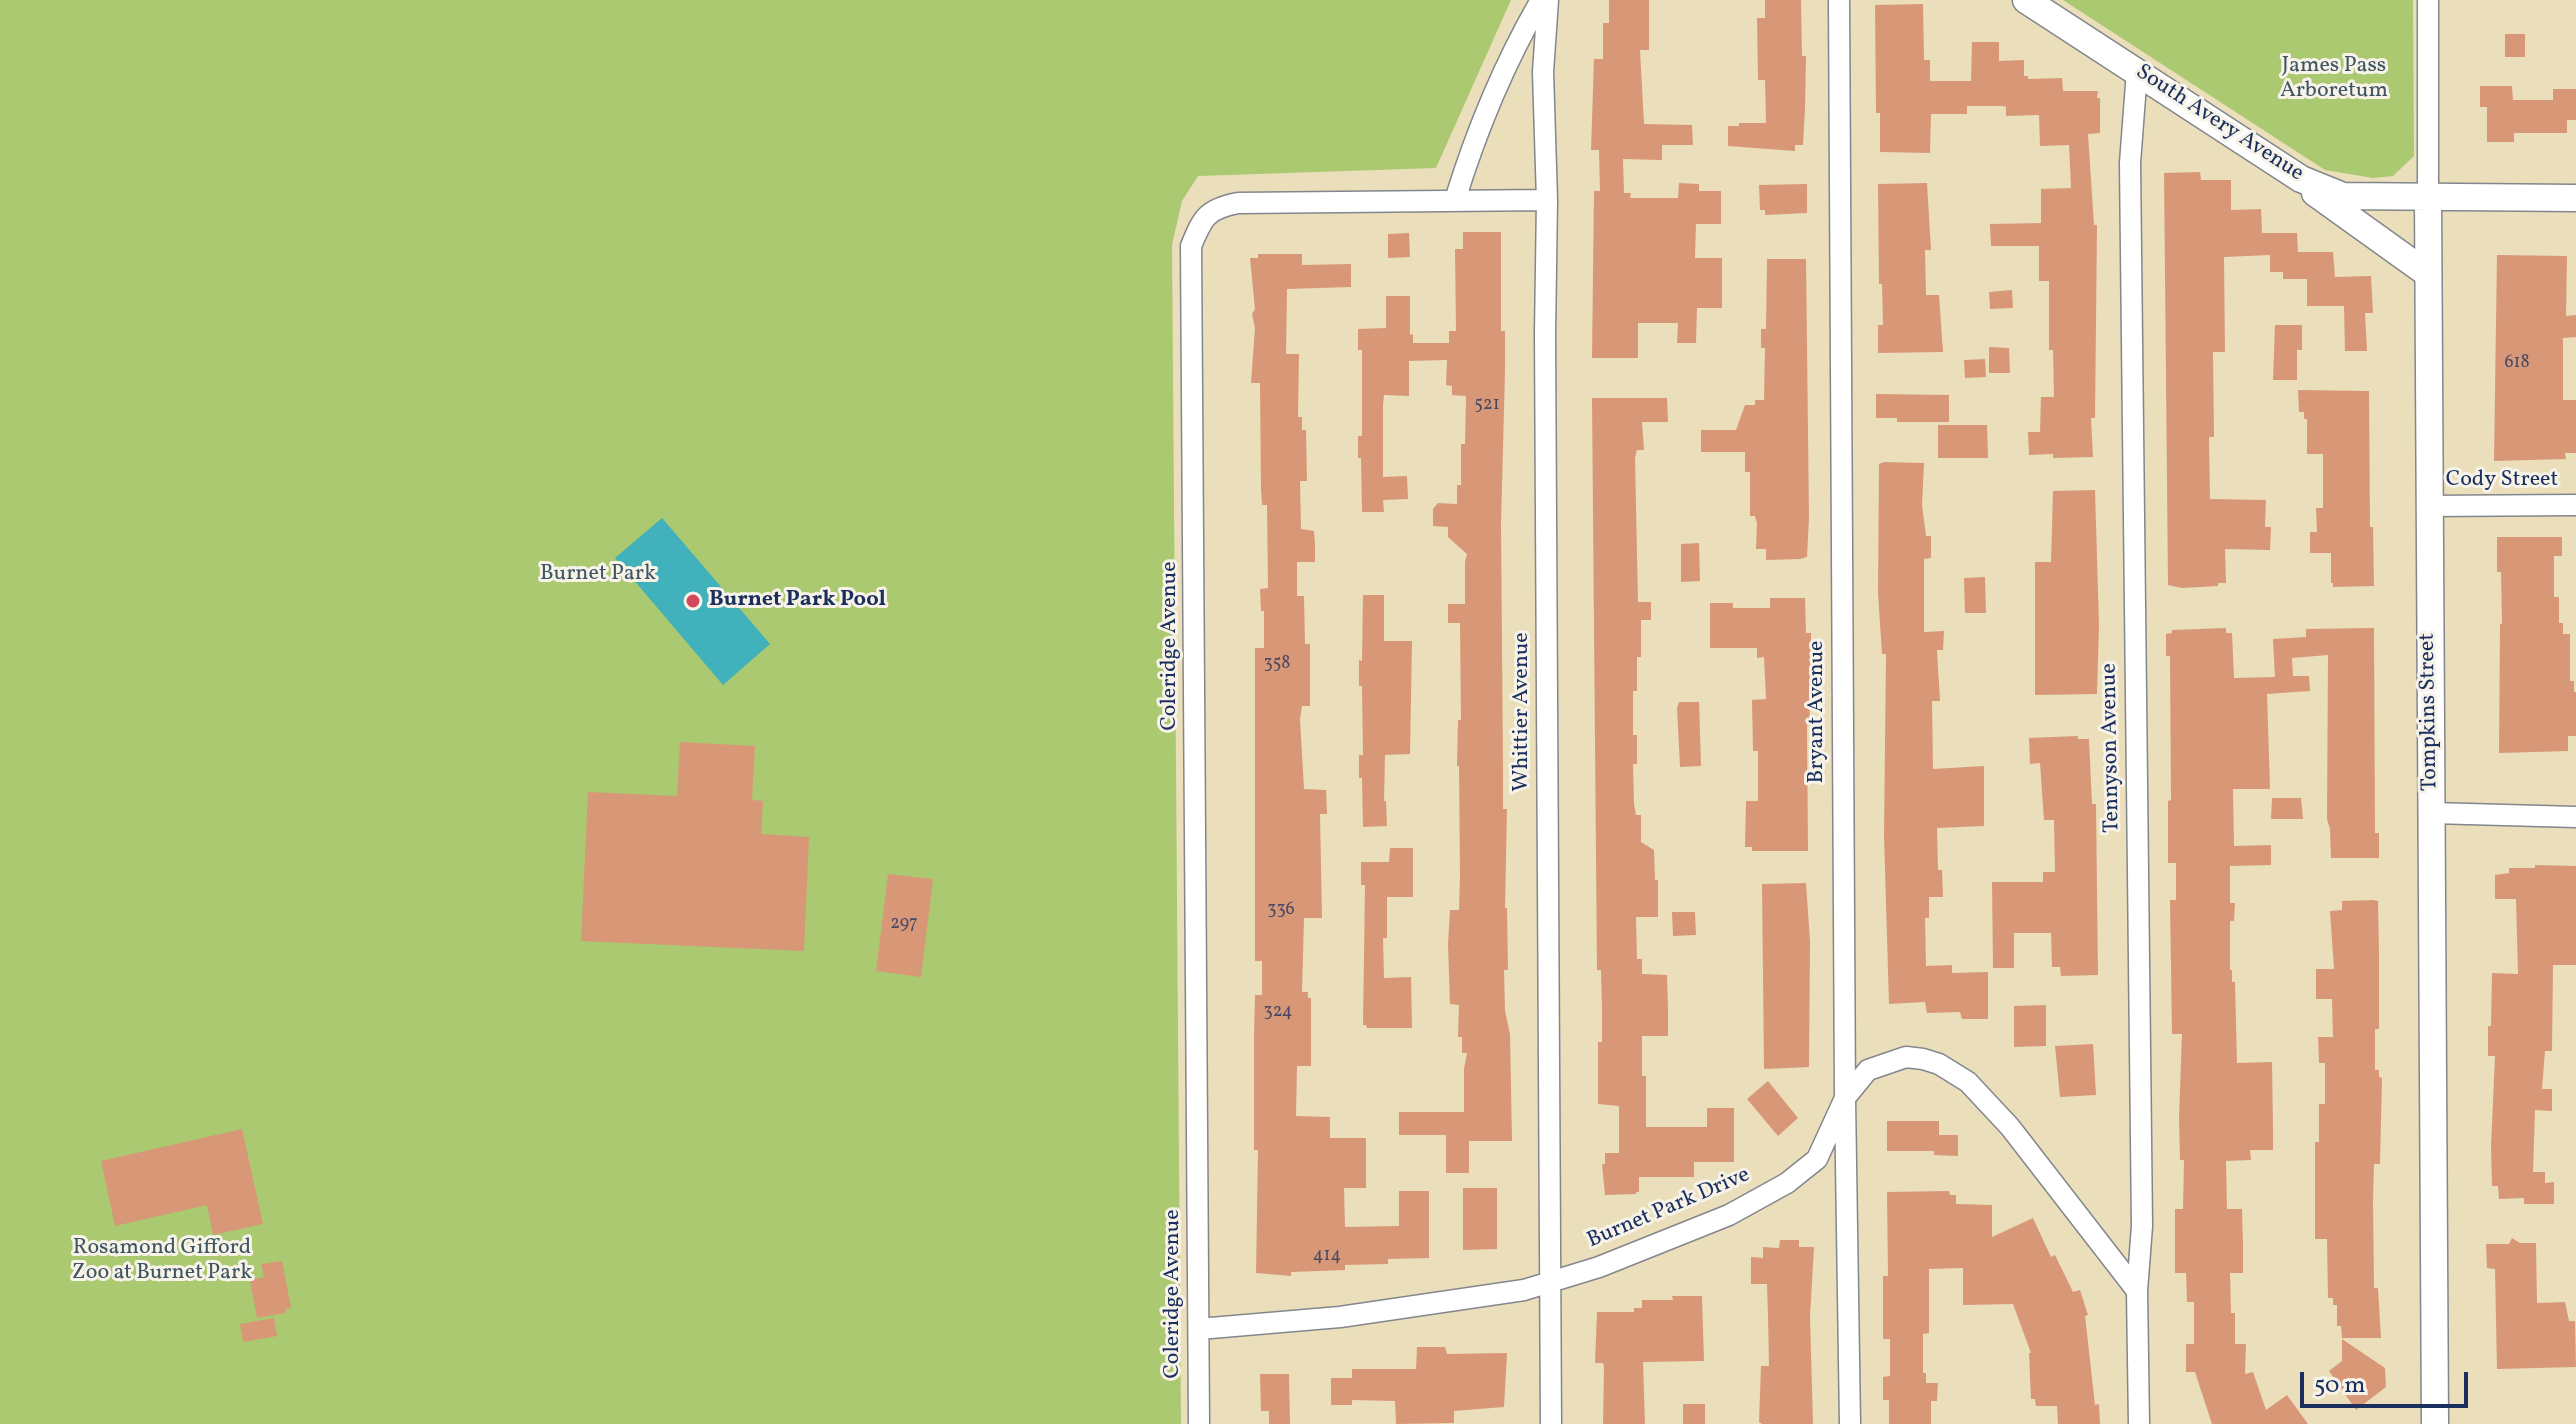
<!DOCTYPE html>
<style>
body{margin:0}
#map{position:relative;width:2576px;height:1424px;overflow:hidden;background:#ebdebb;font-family:Vollkorn,serif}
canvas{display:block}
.scale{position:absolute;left:2300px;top:1372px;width:168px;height:36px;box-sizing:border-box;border:4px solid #1b2f5e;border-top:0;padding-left:10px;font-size:24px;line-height:28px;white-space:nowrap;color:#1b2f5e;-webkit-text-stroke:6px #f7f3e8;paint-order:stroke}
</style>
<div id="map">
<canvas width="2576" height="1424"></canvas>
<div class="scale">50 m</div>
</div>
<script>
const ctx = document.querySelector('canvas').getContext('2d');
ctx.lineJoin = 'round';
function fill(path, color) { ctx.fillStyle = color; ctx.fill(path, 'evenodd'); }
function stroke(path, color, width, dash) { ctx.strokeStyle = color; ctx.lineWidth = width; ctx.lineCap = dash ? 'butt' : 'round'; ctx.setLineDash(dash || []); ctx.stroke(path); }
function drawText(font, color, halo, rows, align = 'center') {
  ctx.font = font + ' Vollkorn,serif'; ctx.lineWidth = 6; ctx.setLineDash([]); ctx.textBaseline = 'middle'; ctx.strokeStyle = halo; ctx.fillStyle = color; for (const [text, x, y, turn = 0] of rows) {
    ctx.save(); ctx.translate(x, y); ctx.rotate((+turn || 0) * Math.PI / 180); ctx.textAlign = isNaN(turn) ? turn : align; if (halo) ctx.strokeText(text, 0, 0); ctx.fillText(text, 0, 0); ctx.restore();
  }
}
const green = new Path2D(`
 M0 0H1511L1436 168 1198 176 1182 201 1172 245 1181 1424H0Z
 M2063 0H2413L2414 156 2393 176 2373 178 2325 170Z`);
const water = new Path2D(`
 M662 518 770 644 723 685 615 558Z`);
const building = new Path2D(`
 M1609 0H1649V50H1640L1644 124 1692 125 1693 145H1662V160L1623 159 1624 193H1631L1630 198H1678L1679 183 1699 184V191H1721V224H1696L1695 258H1722V308H1697L1696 343H1677L1678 323H1638V358H1592L1594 191H1600L1599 150H1591L1594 59H1603V23H1609Z
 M1765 0H1801L1802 56H1806L1805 108 1803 145H1795V151L1728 146V126H1739V123H1766L1765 80H1758L1757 18H1765Z
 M1923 4 1924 60H1930V81H1971L1972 42H1999V61L2024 60V76H2028V79L2062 78 2063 91H2098L2097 98H2100V133L2088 134 2094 225H2097L2095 418H2091L2093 457 2053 458V454L2029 455 2028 432H2040L2041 397H2054L2053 350H2049V281H2039V246H1991L1990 224 2041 223V189L2071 188 2069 145 2040 146 2039 115 2006 116V107L2003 106H1967V114H1931L1930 153 1880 152V113H1876L1875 5Z
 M2505 34H2525V57H2505Z
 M2480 86H2512L2513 100H2553V89H2576V120H2567V133H2514V142H2487V107H2480Z
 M2200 172 2201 180H2231V210L2261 209 2262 233H2297L2298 252H2333L2335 277 2371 276 2373 313H2365L2367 351H2345L2344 306H2307V279H2283V272H2270V255L2224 257 2225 352H2213L2214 437H2209L2210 499 2266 500 2265 527H2271L2270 550 2225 549 2226 583H2218V586L2182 588 2168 585 2164 173Z
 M1927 183 1931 250H1925L1926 295H1939L1943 352 1878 353V325H1883L1882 284H1879L1878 184Z
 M1807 184V213L1765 215V210H1760L1759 185Z
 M1463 232H1501V331H1505V372L1501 524 1503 766V809H1507L1505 908H1507L1508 970H1504L1505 1011 1510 1034 1512 1141H1469V1173H1446V1135H1399V1112H1464V1069L1467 1053H1462V1037H1458L1459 1005 1450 1004 1448 944 1450 910H1459L1460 876 1459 766H1457L1458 720H1461L1460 623H1448V604H1465V562L1467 554 1448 537V527L1433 526V509L1438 503 1457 504V485H1461V444H1465L1466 396 1452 395V386L1446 385 1447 360 1409 361V396L1384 395 1383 405V477L1407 476 1408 499 1383 500 1384 512H1362L1361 458H1358V436H1362V350H1358V329L1386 328V296H1410V335L1413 334V343H1449V331H1456L1455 249H1463Z
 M1409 233 1410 257 1388 258V234Z
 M1258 254H1302V265L1351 264V287L1287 289 1286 354H1299L1298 417H1302V430H1306L1307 481H1300L1301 529 1314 531 1315 544V562H1297V596H1304L1305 644H1310V706H1302L1300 719 1304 789 1326 790 1327 814H1320L1322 918H1304L1302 992H1308V998H1311V1066H1297L1296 1116 1330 1117V1138H1366V1188H1344L1345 1227 1399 1226V1191H1429V1258L1388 1259V1264L1345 1265V1270L1291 1272V1276L1256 1273 1258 1150H1254V1036L1255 995H1262V961H1255V648H1264V611H1261L1260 589 1268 588 1267 505H1262L1261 489 1260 383H1251L1255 328 1252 314 1255 309 1250 258H1258Z
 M2497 255 2567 256 2566 316 2576 315V337L2563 338V400H2576V453H2565L2566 459 2494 461Z
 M1767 259H1806L1809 518 1807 557 1800 559 1766 560V549H1756L1757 523 1755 516H1750V472H1745V452H1701V430H1736L1745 405H1755V400H1764L1765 348H1761V329H1766Z
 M2012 290 2013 308 1990 309 1989 292Z
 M2275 325H2302V350H2297V380H2273Z
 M1989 347 2009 348 2010 373H1989Z
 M1985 359 1986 377 1965 378 1964 360Z
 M2298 390 2369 391 2370 527H2373L2374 586 2333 587V583H2331V553H2310V532H2317L2316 508H2323V454H2307V419H2304V412H2299Z
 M1876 394 1949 395V422H1897V418H1876Z
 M1592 398H1667L1668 422H1642L1644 450H1637L1635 458 1638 602H1651V620H1641V657H1637V691H1633V735H1637V764H1633L1634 804 1636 815H1641V842L1654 850 1655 880H1658V917H1636L1637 959H1642V974L1667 975 1668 1010V1036H1642V1076H1646V1127H1707V1108H1734V1162H1694V1177H1639V1192H1636V1194L1605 1195 1602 1164H1605V1153H1619V1106L1598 1104V1042H1602V1009L1601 970H1597Z
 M1938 425H1987L1988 458H1938Z
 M1884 462 1924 463 1922 505 1926 536H1931V558L1924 559V632L1944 631 1943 650H1937L1940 701H1932L1933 769 1984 766V826L1937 828 1938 870H1942L1943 897H1929V918H1925L1926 966 1952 965V973L1988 972V1019H1962L1960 1012 1927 1013 1925 1002 1889 1004 1884 836 1886 654H1882L1878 593 1879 464Z
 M2095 490 2099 625 2097 694 2035 695V562H2051L2053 491Z
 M2497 537H2562V556H2554V597H2559V623H2563V634H2570V681H2574V692H2576V736H2568V751L2499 753 2500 624H2502L2501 572H2497Z
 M1699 543 1700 581 1681 582V544Z
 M1985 577 1986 613H1965L1964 578Z
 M1363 595H1384V641H1412L1410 754 1385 755 1384 801H1386L1387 826 1363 827 1362 778H1359V755H1363L1362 686H1359V660L1362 661Z
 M1770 598H1805L1806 633H1811V694H1809L1810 726H1807L1808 851H1752V847H1745L1746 801H1758V751H1753L1752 700 1766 699 1764 657 1757 658V648H1710V603H1733V608H1770Z
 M2226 628V633H2232L2234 678 2275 677 2273 639 2306 637V629L2374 628 2375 833H2379V858H2331L2330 829 2327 819 2328 655 2292 658 2293 676H2309L2310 691 2267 694 2270 789H2233L2234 846 2271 845V865L2230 866V903H2235L2234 921H2230V970H2232V982H2235L2237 1063 2272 1062 2273 1128V1150H2250L2251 1160 2226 1161 2227 1209H2242L2243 1244V1273H2230L2231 1313H2235V1344H2246L2245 1374 2253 1372 2266 1410 2287 1395 2308 1424H2212L2195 1372H2186V1344H2194V1302H2187L2186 1273H2175V1209H2183L2184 1160H2180L2179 1118 2182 1034H2172L2170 900H2176V863H2168V801L2171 800 2170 656H2166V634L2172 633V630Z
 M1679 702H1699L1701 766 1680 767 1677 708Z
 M2078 736V739H2089L2092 804H2096L2098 975 2061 976 2060 967H2052L2051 933H2014V968H1993L1992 882H2043V872H2055L2054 820H2044L2040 763 2030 764 2029 738Z
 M680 742 755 746 752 800 763 801 761 834 809 837 804 951 581 941 588 792 677 796Z
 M2272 798H2301L2303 819H2271Z
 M1390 848H1413V897H1387V938H1383L1384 978 1411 977 1412 1028H1367L1366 1025H1363L1365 885H1361V862H1389Z
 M2535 865 2576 866V965H2553L2552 1051H2545L2542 1089H2552V1111L2535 1110 2533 1172H2545V1183L2554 1182V1204H2524V1198L2499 1199 2498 1186H2492L2491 1147 2495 1056H2488V1026H2491L2492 973 2518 974 2516 899H2495V875L2509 873V868H2535Z
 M888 874 933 879 921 977 876 971Z
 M1806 883 1810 941 1809 1067 1764 1069 1762 884Z
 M2373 900 2378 901 2379 953V1029H2375V1070H2379V1077L2382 1078 2380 1164H2374L2373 1201 2374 1288H2378L2381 1338H2342L2341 1326H2337V1305H2333V1298H2328L2327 1239H2315V1142H2319V1104H2325V1063H2319L2318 1037H2333L2332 999H2316V969H2334L2330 911 2342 910V901Z
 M1672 912H1695L1696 935 1673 936Z
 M2046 1005V1046L2014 1047V1006Z
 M2093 1044 2096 1095 2060 1097 2055 1046Z
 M1768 1081 1798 1118 1778 1136 1747 1099Z
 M1887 1121H1939V1135H1958V1156L1934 1155V1151H1887Z
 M242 1129 263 1224 213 1235 207 1205 115 1226 101 1161Z
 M1463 1188H1497V1249L1463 1250Z
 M1949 1191 1950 1195H1956V1204L1992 1205V1237L2033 1218 2051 1257 2055 1255 2073 1292 2080 1290 2088 1315 2085 1316 2095 1405 2099 1404 2100 1424H2058L2057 1406H2036L2035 1399H2031L2029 1353H2031L2013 1304 1963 1305V1268L1929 1269V1333L1923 1334V1373H1926V1383H1938L1937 1401H1931V1424H1889V1400H1883V1377L1890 1376V1339H1883V1276H1888L1887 1192Z
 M2512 1238 2520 1243H2536L2537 1303 2565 1302 2569 1321H2575L2576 1367 2497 1369 2495 1269 2487 1268 2486 1244H2509Z
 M1780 1240H1799V1247H1814L1810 1317 1813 1424H1762L1759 1422 1761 1366H1769L1768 1315 1767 1284H1751V1257L1763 1258V1247L1779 1248Z
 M282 1261 291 1308 285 1309 286 1313 257 1318 250 1280 264 1277 261 1264Z
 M1672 1296H1702L1704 1361 1643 1362 1645 1424H1603L1604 1367 1603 1363H1595L1597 1312H1634V1308H1642V1300H1673Z
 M274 1318 277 1336 243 1342 240 1324Z
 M2342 1339 2385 1368 2386 1387 2356 1410 2329 1371 2342 1361Z
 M1417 1347H1445L1447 1354 1507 1353 1504 1407 1454 1411V1423L1396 1424 1395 1401 1352 1400V1405H1331V1378H1352V1369H1416Z
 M1260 1374H1289L1290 1424H1269V1411H1261Z
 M1683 1404H1705V1424H1683Z`);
const minor = new Path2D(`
 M1548 0 1543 72 1547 200 1545 334 1551 1424
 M1839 0 1845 1098 1850 1424
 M2428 0V198
 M2137 71 2130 163 2142 1226 2137 1291 2139 1424
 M1455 200C1476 132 1505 62 1541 0
 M2428 506 2576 505
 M2432 813 2576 817
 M1199 1329 1340 1317 1524 1290 1599 1267 1729 1215 1787 1183 1817 1159 1845 1098 1868 1070 1906 1057 1923 1059 1939 1064 1968 1082 2010 1127 2137 1291
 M1199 1424 1191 246C1203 217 1207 209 1238 203L1547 200`);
const tertiary = new Path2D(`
 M2026 0 2301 179 2343 196 2576 198
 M2315 193 2428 274
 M2428 198 2435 1424`);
const markers = [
 [693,601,8,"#d1495b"]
];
const numberNames = [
 ["618",2517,364],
 ["521",1487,406],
 ["358",1277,665],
 ["336",1281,911],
 ["297",904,925],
 ["324",1278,1013],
 ["414",1327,1257]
];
const parkNames = [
 ["James Pass",2334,67],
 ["Arboretum",2334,92],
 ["Burnet Park",598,575],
 ["Rosamond Gifford",162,1249],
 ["Zoo at Burnet Park",162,1274]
];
const streetNames = [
 ["South Avery Avenue",2219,124,33],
 ["Cody Street",2502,481],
 ["Coleridge Avenue",1171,646,-90],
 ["Whittier Avenue",1523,712,-90],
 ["Bryant Avenue",1818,712,-90],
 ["Tompkins Street",2430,712,-91],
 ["Tennyson Avenue",2112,748,-91],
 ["Burnet Park Drive",1669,1209,-23],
 ["Coleridge Avenue",1174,1294,-90]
];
const poiNames = [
 ["Burnet Park Pool",709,601]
];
fill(green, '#aac970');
fill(water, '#41b1bc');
fill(building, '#d89877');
stroke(minor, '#83868c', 23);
stroke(tertiary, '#83868c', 29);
stroke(minor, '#fff', 20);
stroke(tertiary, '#fff', 26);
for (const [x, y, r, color] of markers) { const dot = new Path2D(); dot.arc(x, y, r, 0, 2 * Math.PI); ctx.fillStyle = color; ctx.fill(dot); stroke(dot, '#f7f3e8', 3); }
drawText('18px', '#4a4964', null, numberNames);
drawText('22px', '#3f5662', '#f7f3e8', parkNames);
drawText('22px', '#1b2f5e', '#f7f3e8', streetNames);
drawText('bold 22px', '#1b2f5e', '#f7f3e8', poiNames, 'left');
</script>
